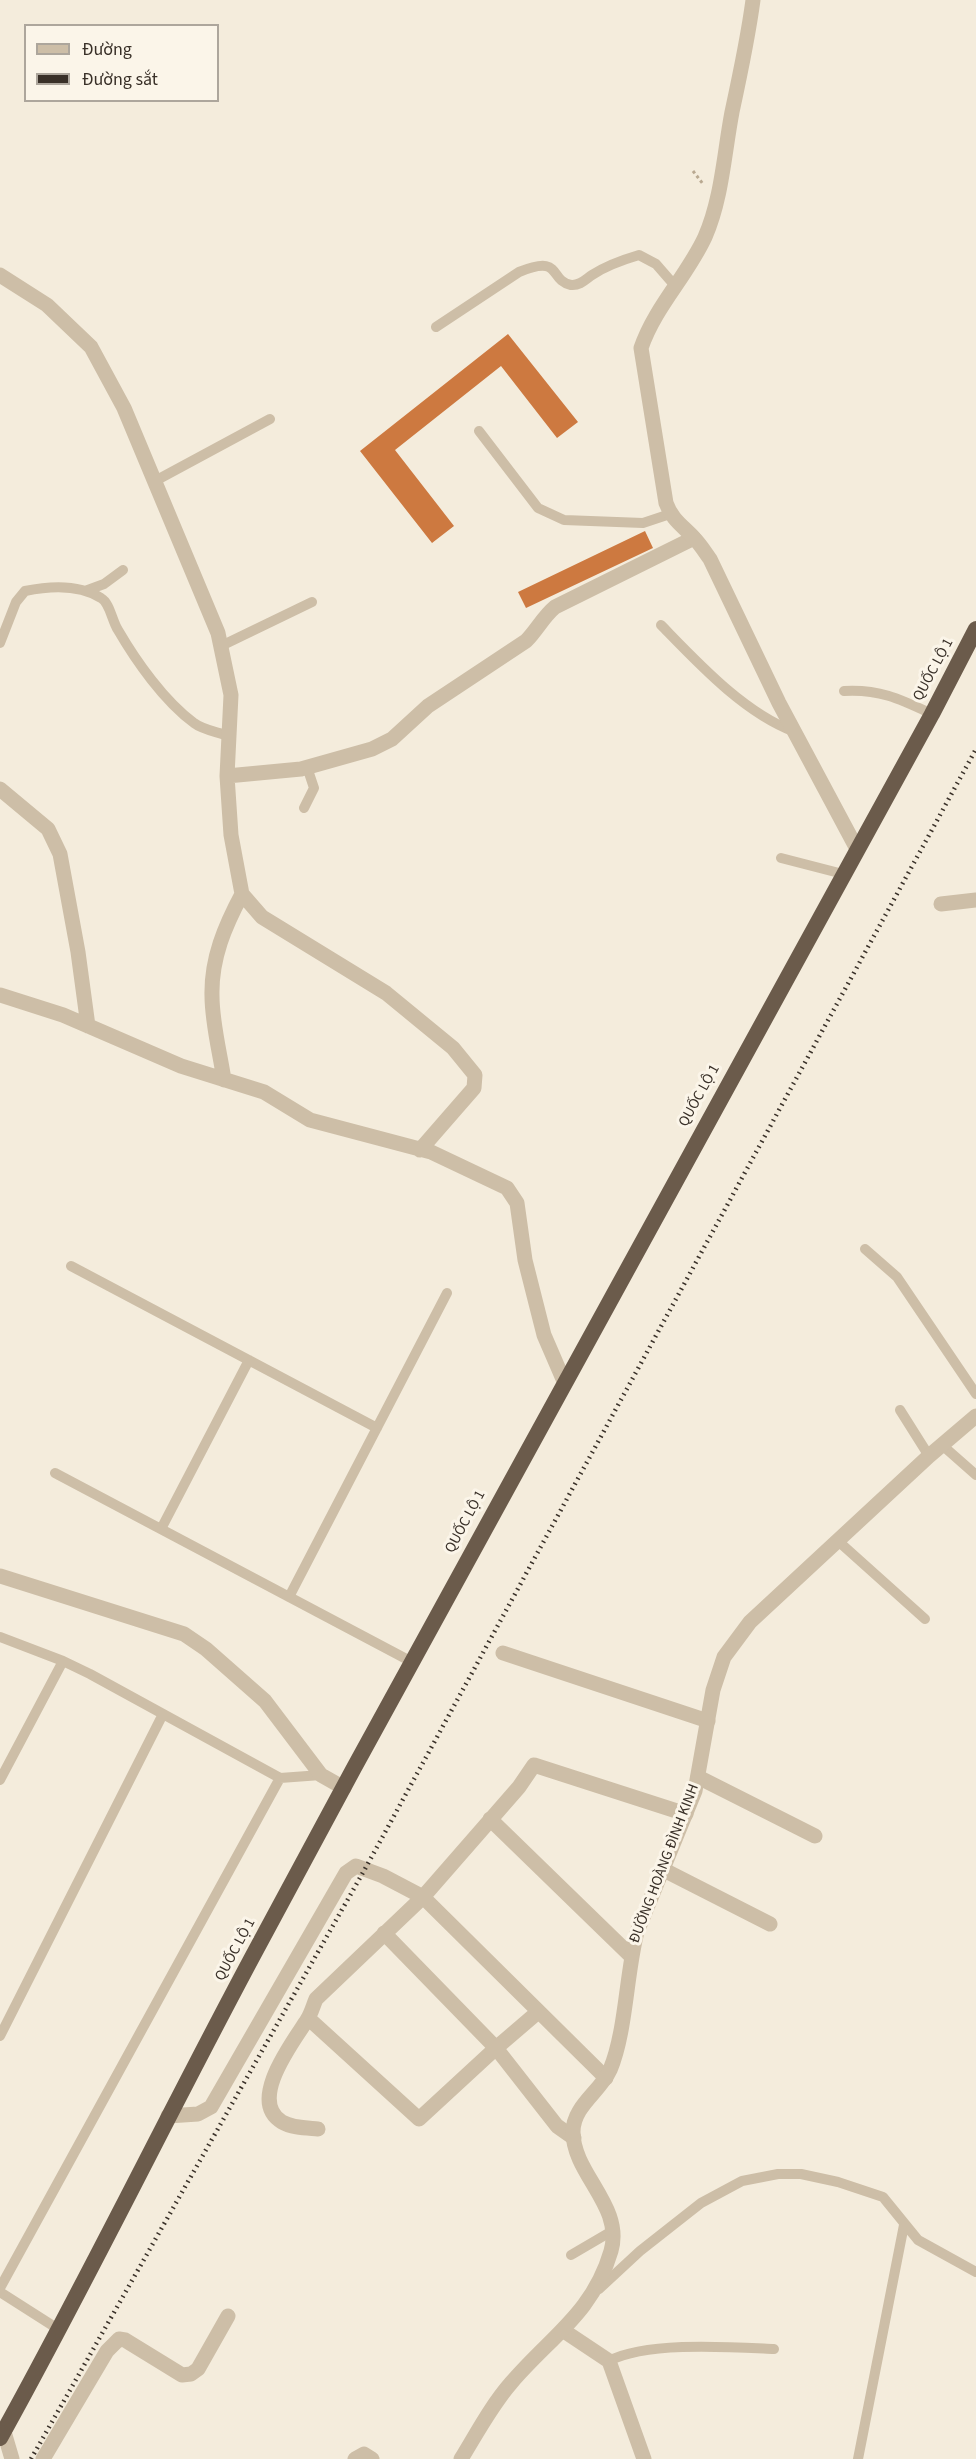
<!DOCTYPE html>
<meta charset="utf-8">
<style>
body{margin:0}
#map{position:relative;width:976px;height:2459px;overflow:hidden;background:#f4ecdc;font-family:"Source Sans 3",sans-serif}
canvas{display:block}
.legend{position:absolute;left:24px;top:24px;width:195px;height:78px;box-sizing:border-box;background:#fbf5e9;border:2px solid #ada69c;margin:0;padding:8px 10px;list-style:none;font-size:18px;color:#393028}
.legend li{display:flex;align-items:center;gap:12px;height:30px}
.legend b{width:30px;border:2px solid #ada69c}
</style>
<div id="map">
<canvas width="976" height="2459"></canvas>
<ul class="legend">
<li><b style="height:8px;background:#cdbea7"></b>Đường</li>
<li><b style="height:8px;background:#393028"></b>Đường sắt</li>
</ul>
</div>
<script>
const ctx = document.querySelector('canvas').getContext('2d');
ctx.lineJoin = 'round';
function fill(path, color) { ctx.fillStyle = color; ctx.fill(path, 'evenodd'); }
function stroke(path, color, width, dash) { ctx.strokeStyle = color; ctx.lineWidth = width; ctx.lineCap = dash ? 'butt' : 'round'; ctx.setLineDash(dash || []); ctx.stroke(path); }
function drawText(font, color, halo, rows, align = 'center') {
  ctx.font = font + ' "Source Sans 3",sans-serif'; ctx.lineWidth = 6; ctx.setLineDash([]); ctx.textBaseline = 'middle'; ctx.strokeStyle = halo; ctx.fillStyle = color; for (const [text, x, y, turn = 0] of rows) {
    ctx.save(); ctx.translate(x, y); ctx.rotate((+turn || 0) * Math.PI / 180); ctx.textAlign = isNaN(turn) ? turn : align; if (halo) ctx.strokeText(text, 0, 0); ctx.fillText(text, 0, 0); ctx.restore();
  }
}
const building = new Path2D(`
 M508 334 578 422 557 438 501 366 395 450 454 526 432 543 360 451Z
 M645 531 653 548 526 608 518 592Z`);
const path = new Path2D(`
 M693 171 703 184`);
const service = new Path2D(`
 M436 327 519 272C563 254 548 280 571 285 580 286 586 279 592 275 607 265 622 260 639 255L656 264 676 287
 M479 431 538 508 564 520 643 523 670 514
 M155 481 270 419
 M85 591 104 584 123 570
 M661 625C698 663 744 713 795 732
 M0 643 16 602 25 591C49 586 79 584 101 598 110 603 112 621 118 630 136 661 164 701 194 723 203 730 218 732 228 736
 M221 646 312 602
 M844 691C880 689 900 699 932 714
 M304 808 314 788 307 767
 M781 858 843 874
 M865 1249 897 1277 976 1394
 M71 1266 377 1428
 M900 1410 929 1456
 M942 1445 976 1475
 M55 1473 412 1662
 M161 1529 249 1360
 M838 1541 925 1619
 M289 1597 447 1293
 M0 1637 63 1661 90 1674 280 1778
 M0 1780 63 1661
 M0 2036 163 1714
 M571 2255 612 2231
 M0 2288 280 1778 321 1775
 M599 2289 640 2251 701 2203 742 2181 778 2174H801L838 2182 883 2197 918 2240 976 2272
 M0 2292 58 2329
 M609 2361C646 2341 731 2347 774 2349
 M858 2459 904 2225`);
const minor = new Path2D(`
 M0 275 47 305 91 347 124 408 218 633 231 695 227 776 231 835 242 894 262 917 386 993 453 1048 475 1075 474 1088 420 1150
 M227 776 301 769 372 749 392 739 428 706 526 641C537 630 543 617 555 607L694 538
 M0 789 48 829 60 854 78 952 88 1026
 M941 904 976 900
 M0 995 63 1015 181 1066 264 1092 310 1120 431 1152 507 1188 517 1203 525 1260 544 1335 563 1379
 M224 1080C220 1053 212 1023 212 996 211 958 225 926 242 894
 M0 1576 184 1634 206 1649 265 1701 321 1775 344 1788
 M503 1653 708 1721
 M698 1777 815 1836
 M490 1819 631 1956
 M662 1869 770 1924
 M384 1933 496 2048 557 2126 574 2138
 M308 2018 419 2119 496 2048 538 2012
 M168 2116 198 2114 211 2107 346 1873 356 1866 383 1876 423 1897 606 2078
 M318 2129C307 2128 292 2128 282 2122 247 2101 293 2042 307 2020 311 2014 313 2006 316 1999L423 1897 519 1787 534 1765 686 1814
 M564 2331 609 2361 644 2459
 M43 2459 107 2351 119 2339 125 2340 182 2375 191 2374 198 2369 228 2316
 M355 2459 364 2454 372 2459`);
const tertiary = new Path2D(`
 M753 0C748 38 740 75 732 112 724 154 722 198 705 237 687 276 655 307 641 348L666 503C672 520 683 526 694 538 700 544 705 552 710 559L779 703 857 849
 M4 2432 12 2459
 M461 2459C477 2433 491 2406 511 2383 550 2337 593 2313 611 2251 624 2206 573 2174 573 2132 573 2106 600 2092 610 2070 626 2032 626 1975 637 1932L695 1791 713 1690 724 1657 750 1622 929 1456 976 1416`);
const trunk = new Path2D(`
 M0 2438C89 2278 169 2112 256 1950 478 1536 704 1124 932 714L976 629`);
const rail = new Path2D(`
 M31 2459 365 1869 976 749`);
const streetNames = [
 ["QUỐC LỘ 1",934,670,-62],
 ["QUỐC LỘ 1",700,1096,-61],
 ["QUỐC LỘ 1",466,1522,-62],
 ["ĐƯỜNG HOÀNG ĐÌNH KINH",665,1864,-69],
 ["QUỐC LỘ 1",236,1950,-62]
];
fill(building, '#cd7940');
stroke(path, '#b9a991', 3, [3, 3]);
stroke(service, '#cdbea7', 10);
stroke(minor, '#cdbea7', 15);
stroke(tertiary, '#cdbea7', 15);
stroke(trunk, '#6b5b4b', 16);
stroke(rail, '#393028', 4.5, [1.5, 4.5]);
drawText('15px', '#393028', '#fbf5e9', streetNames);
</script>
